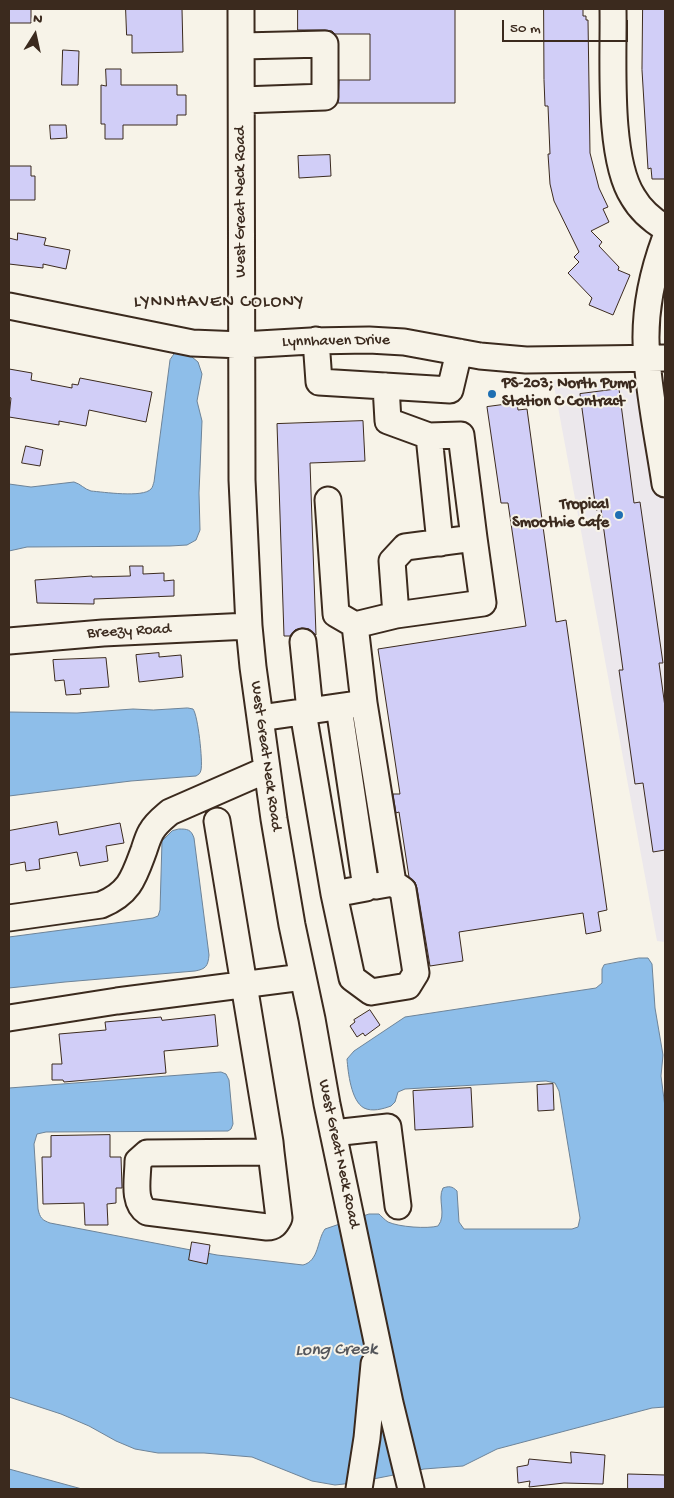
<!DOCTYPE html>
<style>
body{margin:0}
#map{position:relative;width:674px;height:1498px;overflow:hidden;background:#f7f3e8;font-family:"Gochi Hand",sans-serif}
canvas{display:block}
.frame{position:absolute;inset:0;border:10px solid #3b2a1e;pointer-events:none}
.north{position:absolute;left:10px;top:10px;width:50px;height:50px;-webkit-text-stroke:4px #f7f3e8;paint-order:stroke;rotate:10deg;font-size:14px;font-weight:700;line-height:20px;text-align:center;color:#3b2a1e}
.north::after{content:'';display:block;margin:auto;width:18px;height:22px;background:#3b2a1e;clip-path:polygon(50% 0,100% 100%,50% 72%,0 100%)}
.scale{position:absolute;left:502px;top:20px;width:126px;height:22px;box-sizing:border-box;border:2px solid #3b2a1e;border-top:0;padding-left:6px;font-size:15px;line-height:18px;white-space:nowrap;color:#3b2a1e;-webkit-text-stroke:4px #f7f3e8;paint-order:stroke}
</style>
<div id="map">
<canvas width="674" height="1498"></canvas>
<div class="frame"></div>
<div class="north">N</div>
<div class="scale">50 m</div>
</div>
<script>
const ctx = document.querySelector('canvas').getContext('2d');
ctx.lineJoin = 'round';
function fill(path, color) { ctx.fillStyle = color; ctx.fill(path, 'evenodd'); }
function stroke(path, color, width, dash) { ctx.strokeStyle = color; ctx.lineWidth = width; ctx.lineCap = dash ? 'butt' : 'round'; ctx.setLineDash(dash || []); ctx.stroke(path); }
function drawText(font, color, halo, rows, align = 'center') {
  ctx.font = font + ' "Gochi Hand",sans-serif'; ctx.lineWidth = 4; ctx.setLineDash([]); ctx.textBaseline = 'middle'; ctx.strokeStyle = halo; ctx.fillStyle = color; for (const [text, x, y, turn = 0] of rows) {
    ctx.save(); ctx.translate(x, y); ctx.rotate((+turn || 0) * Math.PI / 180); ctx.textAlign = isNaN(turn) ? turn : align; if (halo) ctx.strokeText(text, 0, 0); ctx.fillText(text, 0, 0); ctx.restore();
  }
}
const built = new Path2D(`
 M665 379V942L657 941 553 380Z`);
const water = new Path2D(`
 M175 353 185 354 192 357 198 362 202 374 197 401 202 421 199 493 200 530 196 540 187 545 170 546 27 547 9 551V484L31 487 74 482C81 484 84 489 91 491 103 492 143 498 151 489 153 487 153 484 154 482L170 360Z
 M188 708 193 709C198 715 203 762 201 770 200 774 199 774 196 776L131 781 9 796V712L77 713 133 709 153 710Z
 M179 829C187 829 191 829 194 838L209 955C208 966 206 969 195 971L65 982 9 988V937L153 918 158 916 160 910 162 841 172 831Z
 M639 958H648L652 964 655 1008 663 1055 661 1076 665 1107V1407L652 1408 497 1449 463 1466 424 1469 353 1483 335 1485 312 1481 252 1457 204 1453H158L135 1449 116 1441 89 1426 61 1414 9 1397V1088L221 1072 226 1074 229 1080 233 1124 231 1129 228 1131 46 1132 37 1134 34 1144 38 1209C40 1218 42 1220 50 1223L217 1255 303 1265C319 1261 317 1240 325 1229L369 1214H379C381 1216 385 1220 388 1222 399 1227 427 1229 438 1226 447 1215 437 1199 443 1188 449 1186 452 1186 457 1191L459 1222 464 1229H572L578 1227 580 1218 559 1091 555 1083 546 1081 405 1089 398 1092 395 1102 391 1106C383 1109 372 1112 364 1108 351 1101 348 1072 347 1059L354 1051 405 1017 596 988 602 983V969L604 965Z
 M9 1469 82 1489H9Z`);
const building = new Path2D(`
 M9 9H31V23H9Z
 M126 9H182L183 52 132 53V35H127Z
 M298 9H455V103H338L339 80H370V34H335L332 31 325 30H298Z
 M544 9H583V16H586V20H588L590 153 599 188 608 207 603 209 609 222 591 231 602 242 599 246 619 267 618 270 630 275 613 315 589 305 592 298 568 273 579 262 574 257 579 252 554 201 550 184 548 154H550L548 106H545L544 80Z
 M643 9H665V179H652L651 168 648 169 642 70Z
 M63 50 79 51 78 85H62Z
 M106 69H121V85H177V95H186V115H177V125H123V139H105V124H101V85L106 86Z
 M50 125H66L67 138 51 139Z
 M330 155 331 176 299 178 298 156Z
 M9 166H31V176H35V200H9Z
 M18 233 46 238 44 245 70 250 66 269 43 264V268L9 264V238L17 240Z
 M9 369 32 373 31 380 72 388V384L78 385 80 378 152 392 146 422 89 410 86 426 59 421V425L9 417 11 398 9 397Z
 M619 389 634 503 640 502 663 663H659L665 707V850L653 852 643 783 635 784 619 670H623L601 509 596 510 580 394Z
 M517 403 518 410 527 409 556 622 566 620 607 910 598 912 601 931 586 934 583 913 459 932 463 961 430 966 417 888 415 882 409 877 399 812 396 813 393 794H400L378 649 526 626 508 503H501L487 407Z
 M363 421 365 461 310 463 316 635 309 629 302 628 295 630 290 636H284L277 424Z
 M26 446 43 450 40 466 22 463Z
 M130 566H143V574L164 573V581L174 580V596L94 599V604L37 603 35 580 92 576V577L130 576Z
 M159 653V657L181 655 183 677 139 682 136 655Z
 M106 658 109 687 80 689 81 694 66 695 64 680 55 681 53 660Z
 M57 822 59 835 120 823 124 843 106 846 108 861 80 866 77 852 39 859 40 869 26 871 25 862 9 865V831Z
 M370 1010 380 1025 365 1036 363 1033 357 1037 350 1026 355 1022 354 1020Z
 M215 1015 218 1046 164 1051 166 1073 64 1082 63 1080H52V1064H62L59 1034 106 1030 105 1022 161 1017 162 1020Z
 M553 1084 554 1110 538 1111 537 1085Z
 M471 1088 473 1127 415 1130 413 1091Z
 M110 1135V1157H121L122 1188H116V1203L107 1204 108 1225H85L84 1203 43 1204 42 1157H51V1136Z
 M192 1242 210 1245 207 1264 189 1260Z
 M571 1452 605 1455 603 1484 564 1483 529 1487 530 1481 518 1483 517 1467 528 1465 529 1459 571 1463Z
 M628 1474 665 1475V1489H628Z`);
const minor = new Path2D(`
 M241 9 242 480 249 626 253 667 274 819 292 925 312 1019 327 1104 390 1403 411 1489
 M613 9C614 57 607 157 633 197 641 211 652 220 665 228
 M242 46 325 44V97L242 100
 M665 239C651 277 643 318 647 359 650 401 659 443 665 484
 M9 306 192 343 242 345 311 341 369 340 404 342 480 356 526 360 665 358
 M316 340 319 382 450 390 459 352
 M386 386 388 421 429 436 461 435 474 538 405 547 392 561 396 615
 M429 436 440 543
 M328 500 336 614 355 625
 M9 641 103 633 249 626
 M303 642 310 711
 M364 703 393 883 376 886
 M303 712 334 894 366 888 339 707
 M260 718 364 703 355 625 396 615 483 603 474 538
 M217 821 270 1142 271 1152 279 1218C276 1224 274 1227 267 1227L147 1212C132 1202 138 1178 138 1161L147 1153 271 1152
 M334 894 352 978 371 992 408 986 416 973 403 890 393 883
 M9 918 101 905C130 893 134 877 144 850 146 844 148 837 151 832 156 823 163 818 170 812L266 770
 M9 1018 117 1001 303 977
 M333 1133 388 1127 398 1206
 M359 1489 367 1438 374 1364`);
const markers = [
 [492,394,5,"#1f6fb2"],
 [619,515,5,"#1f6fb2"]
];
const streetNames = [
 ["West Great Neck Road",242,202,-90],
 ["Lynnhaven Drive",336,342,-1],
 ["Breezy Road",129,632,-3],
 ["West Great Neck Road",265,756,82],
 ["West Great Neck Road",338,1154,78]
];
const poiNames = [
 ["PS-203; North Pump",502,385],
 ["Station C Contract",502,403],
 ["Tropical",609,506,"right"],
 ["Smoothie Cafe",609,524,"right"]
];
const neighbourhoodNames = [
 ["LYNNHAVEN COLONY",219,303]
];
const waterNames = [
 ["Long Creek",336,1351,-1]
];
fill(built, '#ece8ec');
fill(water, '#8ebee9');
stroke(water, '#6d8398', 1);
fill(building, '#d1cef7');
stroke(building, '#3b2a1e', 1);
stroke(minor, '#3b2a1e', 29);
stroke(minor, '#f7f3e8', 25);
for (const [x, y, r, color] of markers) { const dot = new Path2D(); dot.arc(x, y, r, 0, 2 * Math.PI); ctx.fillStyle = color; ctx.fill(dot); stroke(dot, '#f7f3e8', 2); }
drawText('16px', '#3b2a1e', '#f7f3e8', streetNames);
drawText('bold 16px', '#3b2a1e', '#f7f3e8', poiNames, 'left');
ctx.letterSpacing = '1px';
drawText('18px', '#3b2a1e', '#f7f3e8', neighbourhoodNames);
ctx.letterSpacing = '0px';
drawText('italic 18px', '#54565b', '#f7f3e8', waterNames);
</script>
